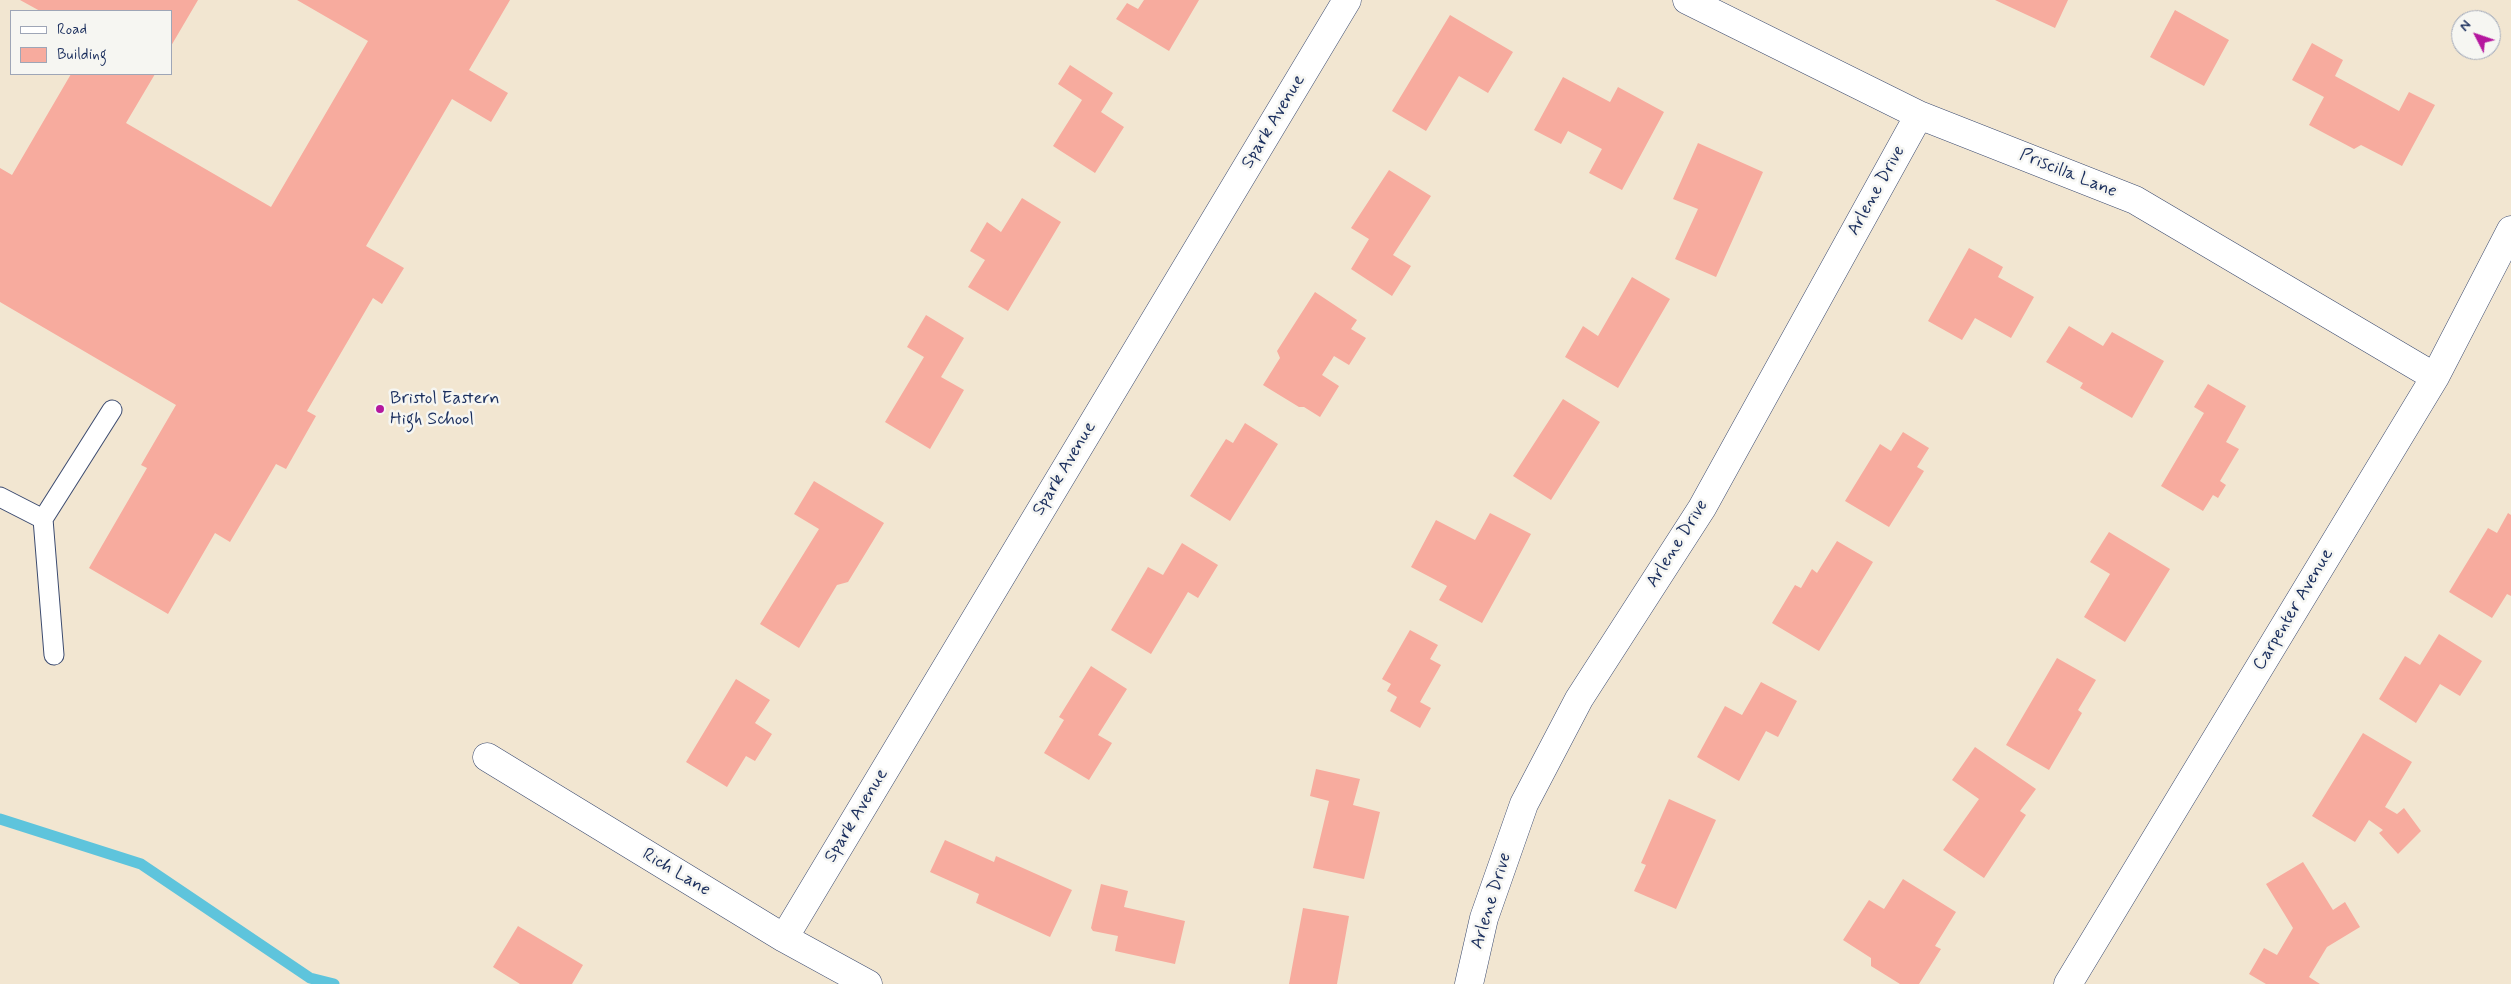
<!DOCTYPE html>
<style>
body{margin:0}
#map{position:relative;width:2511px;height:984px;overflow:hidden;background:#f2e6d1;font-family:Mynerve,sans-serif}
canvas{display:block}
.legend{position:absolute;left:10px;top:10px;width:162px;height:65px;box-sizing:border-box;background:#f6f6f2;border:1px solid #9ea6b7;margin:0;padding:6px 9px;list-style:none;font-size:15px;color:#1b2f5e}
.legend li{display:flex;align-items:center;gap:10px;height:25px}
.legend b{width:25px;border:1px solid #9ea6b7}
.north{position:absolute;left:2451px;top:10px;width:50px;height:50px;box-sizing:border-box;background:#f6f6f2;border:1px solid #9ea6b7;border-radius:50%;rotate:311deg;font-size:14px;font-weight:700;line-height:20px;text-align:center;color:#1b2f5e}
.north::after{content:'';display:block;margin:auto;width:18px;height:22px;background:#b5179e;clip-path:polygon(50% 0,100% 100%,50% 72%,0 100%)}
</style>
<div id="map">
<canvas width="2511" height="984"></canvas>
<ul class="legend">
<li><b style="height:6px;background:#fff"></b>Road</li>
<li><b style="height:14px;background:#f7ab9e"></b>Building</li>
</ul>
<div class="north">N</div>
</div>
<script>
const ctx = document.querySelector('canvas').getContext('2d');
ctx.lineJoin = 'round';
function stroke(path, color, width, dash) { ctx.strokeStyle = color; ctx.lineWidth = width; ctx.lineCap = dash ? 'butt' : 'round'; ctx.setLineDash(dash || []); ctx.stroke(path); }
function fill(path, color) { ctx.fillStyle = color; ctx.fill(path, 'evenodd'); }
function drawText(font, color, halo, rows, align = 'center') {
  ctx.font = font + ' Mynerve,sans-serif'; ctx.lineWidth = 5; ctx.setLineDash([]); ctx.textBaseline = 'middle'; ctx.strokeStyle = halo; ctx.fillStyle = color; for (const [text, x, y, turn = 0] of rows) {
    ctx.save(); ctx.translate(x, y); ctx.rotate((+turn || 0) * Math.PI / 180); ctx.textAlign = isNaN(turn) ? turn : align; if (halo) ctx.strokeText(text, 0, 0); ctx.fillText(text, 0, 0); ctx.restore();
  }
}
const stream = new Path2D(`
 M0 819 141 864 310 978 334 984`);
const building = new Path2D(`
 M20 0H198L171 46V11H40Z
 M297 0H510L469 70 508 93 491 122 452 99 366 246 404 268 382 304 373 298 307 411 316 416 286 469 276 464 230 542 215 533 168 614 89 568 147 468 141 465 176 405 0 302V168L12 175 71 74H155L126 123 271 207 368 41Z
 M1144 0H1199L1169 51 1116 19 1127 3 1138 9Z
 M1995 0H2068L2055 28Z
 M2175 10 2229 40 2204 86 2150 57Z
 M1450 15 1513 52 1488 93 1459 76 1426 131 1392 111Z
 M2312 43 2343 60 2335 76 2399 111 2409 92 2435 105 2402 166 2361 145 2354 149 2309 125 2324 97 2292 80Z
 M1070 65 1113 93 1101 112 1124 127 1095 173 1053 146 1082 100 1058 84Z
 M1563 77 1610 102 1618 87 1664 112 1622 190 1589 173 1602 149 1568 131 1561 144 1534 130Z
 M1698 143 1763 172 1716 277 1675 259 1698 209 1673 199Z
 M1389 170 1431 196 1393 255 1411 266 1392 296 1351 269 1369 239 1351 228Z
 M1022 198 1061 222 1008 311 968 287 985 260 970 251 987 222 1001 232Z
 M1969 248 2003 267 1998 277 2034 297 2011 338 1975 318 1962 340 1928 321Z
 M1632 277 1670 299 1618 388 1565 357 1583 326 1598 336Z
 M1315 292 1357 320 1351 329 1366 338 1349 365 1334 356 1322 375 1339 386 1320 417 1304 407H1299L1263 385 1280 358 1277 351Z
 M926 315 964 338 941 377 964 390 930 449 885 422 924 357 907 347Z
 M2069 326 2103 346 2112 332 2164 361 2132 418 2080 388 2083 383 2046 362Z
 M2208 384 2246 406 2226 442 2239 449 2220 481 2226 485 2218 498 2213 495 2203 511 2161 486 2204 413 2194 407Z
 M1563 399 1600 422 1551 500 1513 476Z
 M1245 423 1278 444 1230 521 1190 496 1226 439 1233 443Z
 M1903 432 1929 448 1917 467 1924 471 1889 527 1845 501 1880 444 1891 451Z
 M814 481 884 523 848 582 837 585 799 648 760 624 819 529 794 514Z
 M1490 513 1531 534 1482 623 1439 600 1447 586 1411 567 1436 520 1475 540Z
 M2508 513 2511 515V596L2507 594 2492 618 2449 592 2488 528 2497 533Z
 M2109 532 2170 569 2125 642 2084 617 2110 574 2090 562Z
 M1837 541 1873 562 1819 651 1772 623 1795 585 1801 588 1812 569 1817 573Z
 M1182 543 1218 565 1198 598 1188 592 1151 654 1111 630 1148 567 1163 575Z
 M1410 630 1438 645 1430 659 1441 665 1420 702 1431 708 1420 728 1390 711 1397 697 1387 691 1391 684 1382 679Z
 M2439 634 2482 661 2460 696 2440 684 2416 723 2379 699 2405 656 2420 665Z
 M2057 658 2096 680 2078 710 2082 713 2049 770 2006 745Z
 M1091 666 1127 689 1098 735 1112 743 1089 780 1044 753 1064 720 1059 717Z
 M736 679 770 700 755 723 772 734 755 761 746 756 727 787 686 762Z
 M1761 682 1797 701 1778 737 1766 731 1739 781 1697 757 1725 706 1742 715Z
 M2363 733 2412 762 2385 807 2397 814 2404 808 2421 831 2398 854 2379 833 2383 830 2369 820 2355 842 2312 816Z
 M1975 747 2036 789 2020 811 2026 815 1984 878 1943 850 1979 799 1952 780Z
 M1316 769 1360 779 1353 805 1380 812 1364 879 1313 868 1329 801 1310 796Z
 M1669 799 1716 820 1676 909 1634 891 1646 865 1641 863Z
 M945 840 994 862 996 856 1072 890 1050 937 976 903 979 894 930 872Z
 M2303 862 2333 910 2345 902 2360 927 2327 947 2309 977 2320 984H2266L2249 974 2264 948 2277 955 2293 928 2266 884Z
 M1903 879 1956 912 1935 946 1941 949 1919 984H1900L1871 966V958L1843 940 1869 900 1884 909Z
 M1101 884 1128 891 1124 907 1185 921 1175 964 1115 951 1118 936 1093 931 1091 928Z
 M1303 908 1349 916 1337 984H1289Z
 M518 926 583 965 572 984H520L493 967Z`);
const lane = new Path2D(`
 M0 497 43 519 54 655
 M43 519 112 410`);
const street = new Path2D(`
 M1687 0 1919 115 2135 200 2435 377
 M487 757 784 938 868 984
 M784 938 1347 0
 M1469 984 1484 918 1524 804 1579 699 1702 508 1919 115
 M2068 984 2435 377 2511 230`);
const markers = [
 [380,409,5,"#b5179e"]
];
const streetNames = [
 ["Spark Avenue",1274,122,-59],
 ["Priscilla Lane",2068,174,22],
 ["Arlene Drive",1877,191,-61],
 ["Spark Avenue",1065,469,-59],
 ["Arlene Drive",1678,544,-58],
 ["Carpenter Avenue",2294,610,-59],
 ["Spark Avenue",857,816,-59],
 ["Rich Lane",676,873,31],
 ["Arlene Drive",1492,901,-73]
];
const poiNames = [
 ["Bristol Eastern",390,399],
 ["High School",390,420]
];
stroke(stream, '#5ec4dc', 11);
fill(building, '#f7ab9e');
stroke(lane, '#3b4a6f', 21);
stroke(street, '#3b4a6f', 29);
stroke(lane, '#fff', 19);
stroke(street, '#fff', 28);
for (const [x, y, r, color] of markers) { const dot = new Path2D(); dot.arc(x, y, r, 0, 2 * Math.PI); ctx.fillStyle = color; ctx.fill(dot); stroke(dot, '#f6f6f2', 2); }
drawText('18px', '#1b2f5e', '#f6f6f2', streetNames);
drawText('18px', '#1b2f5e', '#f6f6f2', poiNames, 'left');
</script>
